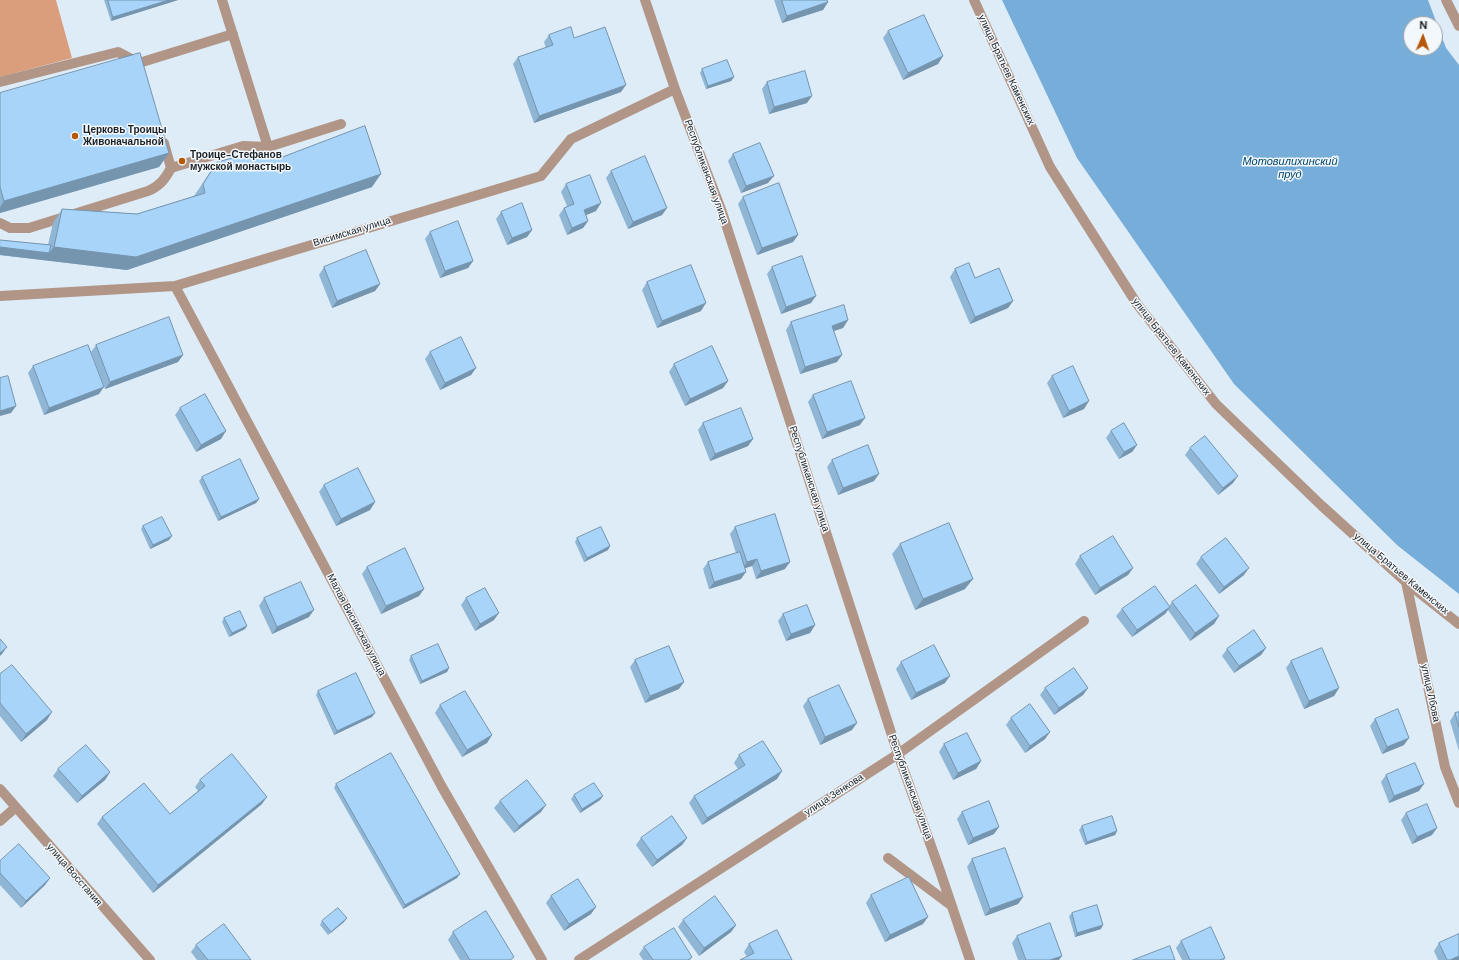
<!DOCTYPE html>
<meta charset="utf-8">
<style>
body{margin:0}
#map{position:relative;width:1459px;height:960px;overflow:hidden;background:#deecf8;font-family:"DM Sans",sans-serif}
canvas{display:block}
.north{position:absolute;left:1403px;top:16px;width:40px;height:40px;box-sizing:border-box;background:#f3f8fd;border:1px solid #9da2a6;border-radius:50%;rotate:2deg;font-size:11px;font-weight:700;line-height:16px;text-align:center;color:#1b2024}
.north::after{content:'';display:block;margin:auto;width:14px;height:18px;background:#b6580a;clip-path:polygon(50% 0,100% 100%,50% 72%,0 100%)}
</style>
<div id="map">
<canvas width="1459" height="960"></canvas>
<div class="north">N</div>
</div>
<script>
const ctx = document.querySelector('canvas').getContext('2d');
ctx.lineJoin = 'round';
function fill(path, color) { ctx.fillStyle = color; ctx.fill(path, 'evenodd'); }
function stroke(path, color, width, dash) { ctx.strokeStyle = color; ctx.lineWidth = width; ctx.lineCap = dash ? 'butt' : 'round'; ctx.setLineDash(dash || []); ctx.stroke(path); }
function drawText(font, color, halo, rows, align = 'center') {
  ctx.font = font + ' "DM Sans",sans-serif'; ctx.lineWidth = 3; ctx.setLineDash([]); ctx.textBaseline = 'middle'; ctx.strokeStyle = halo; ctx.fillStyle = color; for (const [text, x, y, turn = 0] of rows) {
    ctx.save(); ctx.translate(x, y); ctx.rotate((+turn || 0) * Math.PI / 180); ctx.textAlign = isNaN(turn) ? turn : align; if (halo) ctx.strokeText(text, 0, 0); ctx.fillText(text, 0, 0); ctx.restore();
  }
}
const forest = new Path2D(`
 M0 0H56L72 58 0 77Z`);
const water = new Path2D(`
 M1002 0H1428L1446 48 1459 65V594L1397 545 1234 384 1077 158ZM1411 24H1435V48H1411Z`);
const minor = new Path2D(`
 M222 0 268 147 341 124
 M645 0 675 89 722 212 898 754 940 871 970 960
 M974 0 1050 167 1137 304 1216 404 1322 506 1406 582 1459 624
 M1446 0 1459 26
 M0 82 118 52 139 63 233 34
 M164 143 171 168
 M0 223 10 228H29L148 191C160 186 165 179 171 168L243 146 268 147
 M175 286 442 787 542 960
 M0 296 175 286 541 176 571 139 675 89
 M1406 582 1445 767 1459 803
 M0 789 150 960
 M0 821 15 808
 M888 858 952 906
 M579 960 898 754 1084 621`);
const wall = new Path2D(`
 M104 0H178L111 21Z
 M774 0H827L828 2 823 10 782 23Z
 M888 31 943 56 938 64 903 80 883 38Z
 M549 35 621 92 534 123 513 64 518 57 546 48 544 42Z
 M702 69 734 77 731 81 706 89 700 73Z
 M767 82 807 103 769 114 762 89Z
 M0 93 169 153 159 167 0 213Z
 M733 154 768 183 741 193 728 161Z
 M217 162 372 187 127 270 0 255V240L48 245 53 223 62 209 137 214 194 196Z
 M611 171 667 208 662 215 628 229 606 178Z
 M566 184 596 211 586 215 588 221 583 228 567 235 559 215 564 208 567 206 561 192Z
 M743 197 798 235 793 242 757 255 738 204Z
 M501 212 532 230 527 237 507 245 496 219Z
 M430 232 473 261 468 268 440 278 425 239Z
 M324 267 380 284 375 291 332 308 319 275Z
 M772 267 811 303 781 314 767 274Z
 M955 269 975 278 1013 301 1008 308 970 324 950 277Z
 M647 282 701 311 657 328 642 290Z
 M848 320 843 328 834 331 837 362 800 374 786 330 791 322Z
 M96 345 183 355 178 362 105 389 91 352Z
 M430 352 476 368 471 375 440 390 425 359Z
 M674 364 728 381 723 388 685 406 669 372Z
 M33 366 99 394 44 415 28 373Z
 M1052 376 1084 409 1063 418 1047 383Z
 M813 395 860 425 822 439 808 402Z
 M180 408 221 439 196 452 175 415Z
 M703 423 753 439 748 446 710 461 698 430Z
 M1111 431 1137 445 1132 452 1119 459 1106 438Z
 M1190 448 1233 483 1218 495 1185 455Z
 M832 460 874 481 838 495 827 467Z
 M202 477 259 499 256 503 218 521 199 481Z
 M324 485 375 502 370 510 336 526 319 492Z
 M143 526 169 540 150 549 141 529Z
 M735 527 785 569 756 579 752 566 745 568 741 579 709 589 703 569 708 562 736 553 730 534Z
 M577 538 610 546 608 550 584 562 575 542Z
 M900 544 965 589 915 610 892 554Z
 M1080 556 1133 568 1128 575 1095 595 1075 564Z
 M1201 557 1244 575 1219 594 1196 564Z
 M367 567 424 589 419 596 381 614 362 574Z
 M264 598 309 617 272 634 259 606Z
 M466 598 494 620 475 631 461 605Z
 M1172 602 1219 616 1214 624 1190 641 1168 610 1165 614 1132 637 1116 616 1122 609 1169 606Z
 M783 614 815 625 810 633 786 641 778 621Z
 M224 618 247 626 245 629 229 637 222 622Z
 M1266 648 1261 655 1234 673 1222 656 1227 649Z
 M411 656 449 668 447 672 420 684 409 660Z
 M635 660 679 689 645 703 630 667Z
 M1291 661 1339 688 1334 696 1304 709 1286 668Z
 M901 662 945 683 911 700 896 669Z
 M0 674 47 720 21 742 0 716Z
 M1045 688H1088L1083 695 1054 715 1040 695Z
 M318 691 372 717 334 735 316 695Z
 M808 699 852 730 820 745 803 706Z
 M440 705 492 735 487 743 462 757 435 713Z
 M1459 712V751L1450 721 1455 713Z
 M1011 718 1045 739 1025 753 1006 725Z
 M1375 719 1404 745 1382 754 1370 726Z
 M944 744 981 761 976 769 953 780 939 752Z
 M739 755 782 771 777 779 702 825 689 803 694 796 738 769 734 763Z
 M58 769 110 772 105 780 77 803 53 776Z
 M1386 775 1419 791 1389 803 1381 782Z
 M200 780 262 804 153 893 97 824 102 817 170 814 198 791 195 787Z
 M336 784 457 878 403 909 334 788Z
 M574 795 603 796 600 800 580 813 571 799Z
 M500 801 541 812 514 833 494 808Z
 M962 812 994 834 968 845 957 819Z
 M1406 813 1432 835 1412 844 1401 820Z
 M1082 826 1117 831 1115 835 1085 845 1079 830Z
 M641 838H687L682 845 652 867 636 845Z
 M972 859 1023 897 1018 904 985 916 967 867Z
 M0 861 50 878 45 885 21 908 0 885Z
 M871 895 923 924 885 942 866 903Z
 M551 896 591 914 564 931 546 903Z
 M1072 913 1101 929 1075 937 1069 916Z
 M347 918 344 922 328 935 320 925 322 921Z
 M683 920 736 925 731 932 699 956 678 927Z
 M453 932 512 960H460L448 940Z
 M1017 936 1059 960H1018L1012 943Z
 M1181 941 1225 958 1224 960H1182L1176 948Z
 M1439 943 1459 960H1438L1434 951Z
 M749 944 792 960 747 957 744 952Z
 M196 945 251 960H197L191 952Z
 M644 947 692 957 690 960H643L639 954Z`);
const shadedWall = new Path2D(`
 M169 0H178L111 21 113 17Z
 M828 2 823 10 782 23 787 16Z
 M943 56 938 64 903 80 908 73Z
 M734 77 731 81 706 89 708 86Z
 M626 85 621 92 534 123 539 116Z
 M812 96 807 103 769 114 774 107Z
 M169 153 159 167 0 213V207L4 201Z
 M381 174 372 187 127 270 0 255V247L49 253 54 247Z
 M774 176 768 183 741 193 746 186Z
 M601 203 596 211 579 218 584 210Z
 M667 208 662 215 628 229 633 222Z
 M588 221 583 228 567 235 572 228Z
 M532 230 527 237 507 245 512 238Z
 M798 235 793 242 757 255 762 248Z
 M473 261 468 268 440 278 445 271Z
 M380 284 375 291 332 308 337 301Z
 M816 296 811 303 781 314 786 307Z
 M1013 301 1008 308 970 324 975 317Z
 M706 303 701 311 657 328 662 321Z
 M848 320 843 328 827 333 832 326Z
 M183 355 178 362 105 389 110 382Z
 M842 355 837 362 800 374 805 367Z
 M476 368 471 375 440 390 445 383Z
 M728 381 723 388 685 406 690 399Z
 M104 387 99 394 44 415 49 408Z
 M1089 401 1084 409 1063 418 1069 411Z
 M16 406 11 413 0 416V411Z
 M865 418 860 425 822 439 827 432Z
 M226 431 221 439 196 452 201 445Z
 M753 439 748 446 710 461 715 454Z
 M1137 445 1132 452 1119 459 1124 452Z
 M879 474 874 481 838 495 843 488Z
 M1238 476 1233 483 1218 495 1223 488Z
 M259 499 256 503 218 521 221 517Z
 M375 502 370 510 336 526 341 519Z
 M172 536 169 540 150 549 153 545Z
 M610 546 608 550 584 562 587 558Z
 M757 559 752 566 742 569 747 562Z
 M790 562 785 569 756 579 761 571Z
 M1133 568 1128 575 1095 595 1100 588Z
 M1249 568 1244 575 1219 594 1224 587Z
 M746 572 741 579 709 589 714 582Z
 M973 579 965 589 915 610 923 599Z
 M424 589 419 596 381 614 386 606Z
 M1170 607 1165 614 1132 637 1137 630Z
 M314 610 309 617 272 634 277 627Z
 M499 613 494 620 475 631 480 624Z
 M1219 616 1214 624 1190 641 1195 633Z
 M815 625 810 633 786 641 791 634Z
 M247 626 245 629 229 637 232 633Z
 M7 647 2 654 0 656V653Z
 M1266 648 1261 655 1234 673 1239 666Z
 M449 668 447 672 420 684 422 681Z
 M950 676 945 683 911 700 916 693Z
 M684 682 679 689 645 703 650 696Z
 M1088 688 1083 695 1054 715 1059 708Z
 M1339 688 1334 696 1304 709 1309 701Z
 M52 712 47 720 21 742 26 734Z
 M375 713 372 717 334 735 337 731Z
 M857 723 852 730 820 745 825 737Z
 M1050 732 1045 739 1025 753 1030 746Z
 M492 735 487 743 462 757 467 750Z
 M1409 738 1404 745 1382 754 1387 747Z
 M981 761 976 769 953 780 958 773Z
 M782 771 777 779 702 825 707 818Z
 M110 772 105 780 77 803 82 796Z
 M1424 784 1419 791 1389 803 1394 796Z
 M603 796 600 800 580 813 582 809Z
 M267 797 262 804 153 893 158 885Z
 M546 805 541 812 514 833 519 826Z
 M999 827 994 834 968 845 973 838Z
 M1437 828 1432 835 1412 844 1417 837Z
 M1117 831 1115 835 1085 845 1087 842Z
 M687 838 682 845 652 867 657 860Z
 M460 874 457 878 403 909 405 905Z
 M50 878 45 885 21 908 26 901Z
 M1023 897 1018 904 985 916 990 909Z
 M596 907 591 914 564 931 569 924Z
 M928 917 923 924 885 942 890 935Z
 M347 918 344 922 328 935 331 932Z
 M736 925 731 932 699 956 704 948Z
 M1103 925 1101 929 1075 937 1077 933Z
 M1062 956 1059 960H1050Z
 M1459 956V960H1450Z`);
const building = new Path2D(`
 M108 0H169L113 17Z
 M782 0H827L828 2 787 16Z
 M924 15 943 56 908 73 888 31Z
 M571 27 574 38 605 27 626 85 539 116 518 57 553 45 549 35Z
 M140 53 169 153 4 201 0 187V93Z
 M727 60 734 77 708 86 702 69Z
 M805 71 812 96 774 107 767 82Z
 M365 126 381 174 136 257 54 247 62 209 137 214 205 193 203 184 217 162 259 151 282 157Z
 M760 143 774 176 746 186 733 154Z
 M645 156 667 208 633 222 611 171Z
 M590 175 601 203 584 210 588 221 572 228 564 208 574 204 566 184Z
 M779 183 798 235 762 248 743 197Z
 M522 203 532 230 512 238 501 212Z
 M458 221 473 261 445 271 430 232Z
 M0 240 51 245 49 253 0 247Z
 M366 250 380 284 337 301 324 267Z
 M802 256 816 296 786 307 772 267Z
 M969 263 975 278 999 268 1013 301 975 317 955 269Z
 M691 265 706 303 662 321 647 282Z
 M844 305 848 320 832 326 842 355 805 367 791 322Z
 M169 317 183 355 110 382 96 345Z
 M461 337 476 368 445 383 430 352Z
 M88 345 104 387 49 408 33 366Z
 M712 346 728 381 690 399 674 364Z
 M1073 366 1089 401 1069 411 1052 376Z
 M8 376 16 406 0 411V378Z
 M851 381 865 418 827 432 813 395Z
 M205 394 226 431 201 445 180 408Z
 M741 408 753 439 715 454 703 423Z
 M1124 423 1137 445 1124 452 1111 431Z
 M1205 436 1238 476 1223 488 1190 448Z
 M868 445 879 474 843 488 832 460Z
 M240 459 259 499 221 517 202 477Z
 M358 468 375 502 341 519 324 485Z
 M775 514 790 562 761 571 757 559 747 562 735 527Z
 M162 517 172 536 153 545 143 526Z
 M949 523 973 579 923 599 900 544Z
 M601 527 610 546 587 558 577 538Z
 M1113 536 1133 568 1100 588 1080 556Z
 M1226 538 1249 568 1224 587 1201 557Z
 M405 548 424 589 386 606 367 567Z
 M740 552 746 572 714 582 708 562Z
 M301 582 314 610 277 627 264 598Z
 M1196 585 1219 616 1195 633 1172 602Z
 M1155 586 1170 607 1137 630 1122 609Z
 M485 588 499 613 480 624 466 598Z
 M807 605 815 625 791 634 783 614Z
 M240 611 247 626 232 633 224 618Z
 M1254 630 1266 648 1239 666 1227 649Z
 M0 639 7 647 0 653Z
 M438 644 449 668 422 681 411 656Z
 M934 645 950 676 916 693 901 662Z
 M669 646 684 682 650 696 635 660Z
 M1322 648 1339 688 1309 701 1291 661Z
 M12 665 52 712 26 734 0 703V674Z
 M1074 668 1088 688 1059 708 1045 688Z
 M356 673 375 713 337 731 318 691Z
 M839 685 857 723 825 737 808 699Z
 M465 691 492 735 467 750 440 705Z
 M1030 704 1050 732 1030 746 1011 718Z
 M1398 709 1409 738 1387 747 1375 719Z
 M1459 712V727L1455 713Z
 M967 733 981 761 958 773 944 744Z
 M763 741 782 771 707 818 694 796 745 765 739 755Z
 M86 745 110 772 82 796 58 769Z
 M391 753 460 874 405 905 336 784Z
 M232 754 267 797 158 885 102 817 144 783 170 814 205 786 200 780Z
 M1415 763 1424 784 1394 796 1386 775Z
 M527 780 546 805 519 826 500 801Z
 M594 783 603 796 582 809 574 795Z
 M989 801 999 827 973 838 962 812Z
 M1427 804 1437 828 1417 837 1406 813Z
 M672 816 687 838 657 860 641 838Z
 M1112 816 1117 831 1087 842 1082 826Z
 M19 844 50 878 26 901 0 873V861Z
 M1005 848 1023 897 990 909 972 859Z
 M909 877 928 917 890 935 871 895Z
 M578 879 596 907 569 924 551 896Z
 M715 896 736 925 704 948 683 920Z
 M1097 905 1103 925 1077 933 1072 913Z
 M338 908 347 918 331 932 322 921Z
 M486 911 514 957 510 960H470L453 932Z
 M1050 923 1062 956 1050 960H1026L1017 936Z
 M224 924 251 960H208L196 945Z
 M1211 927 1225 958 1220 960H1190L1181 941Z
 M674 928 692 957 688 960H653L644 947Z
 M777 930 792 960H740L754 953 749 944Z
 M1459 934V956L1450 960H1447L1439 943Z
 M1170 946 1175 960H1133Z`);
const markers = [
 [75,136,4,"#b6580a"],
 [182,161,4,"#b6580a"]
];
const streetNames = [
 ["улица Братьев Каменских",1006,70,65],
 ["Республиканская улица",706,172,70],
 ["Висимская улица",352,232,-17],
 ["улица Братьев Каменских",1171,347,52],
 ["Республиканская улица",809,479,72],
 ["улица Братьев Каменских",1401,574,40],
 ["Малая Висимская улица",356,625,62],
 ["улица Лбова",1430,693,78],
 ["Республиканская улица",910,787,70],
 ["улица Зенкова",834,795,-33],
 ["улица Восстания",74,875,49]
];
const poiNames = [
 ["Церковь Троицы",83,130],
 ["Живоначальной",83,142],
 ["Троице-Стефанов",190,155],
 ["мужской монастырь",190,167]
];
const waterNames = [
 ["Мотовилихинский",1290,162],
 ["пруд",1290,175]
];
fill(forest, '#da9e7c');
fill(water, '#76add9');
stroke(minor, '#b19687', 10);
fill(wall, '#90b6d5');
fill(shadedWall, '#7594ae');
fill(building, '#a7d4f8');
stroke(building, '#7594ae', 1);
for (const [x, y, r, color] of markers) { const dot = new Path2D(); dot.arc(x, y, r, 0, 2 * Math.PI); ctx.fillStyle = color; ctx.fill(dot); stroke(dot, '#f3f8fd', 1.5); }
drawText('10px', '#1b2024', '#f3f8fd', streetNames);
drawText('bold 10px', '#1b2024', '#f3f8fd', poiNames, 'left');
drawText('italic 11px', '#004670', '#f3f8fd', waterNames);
</script>
